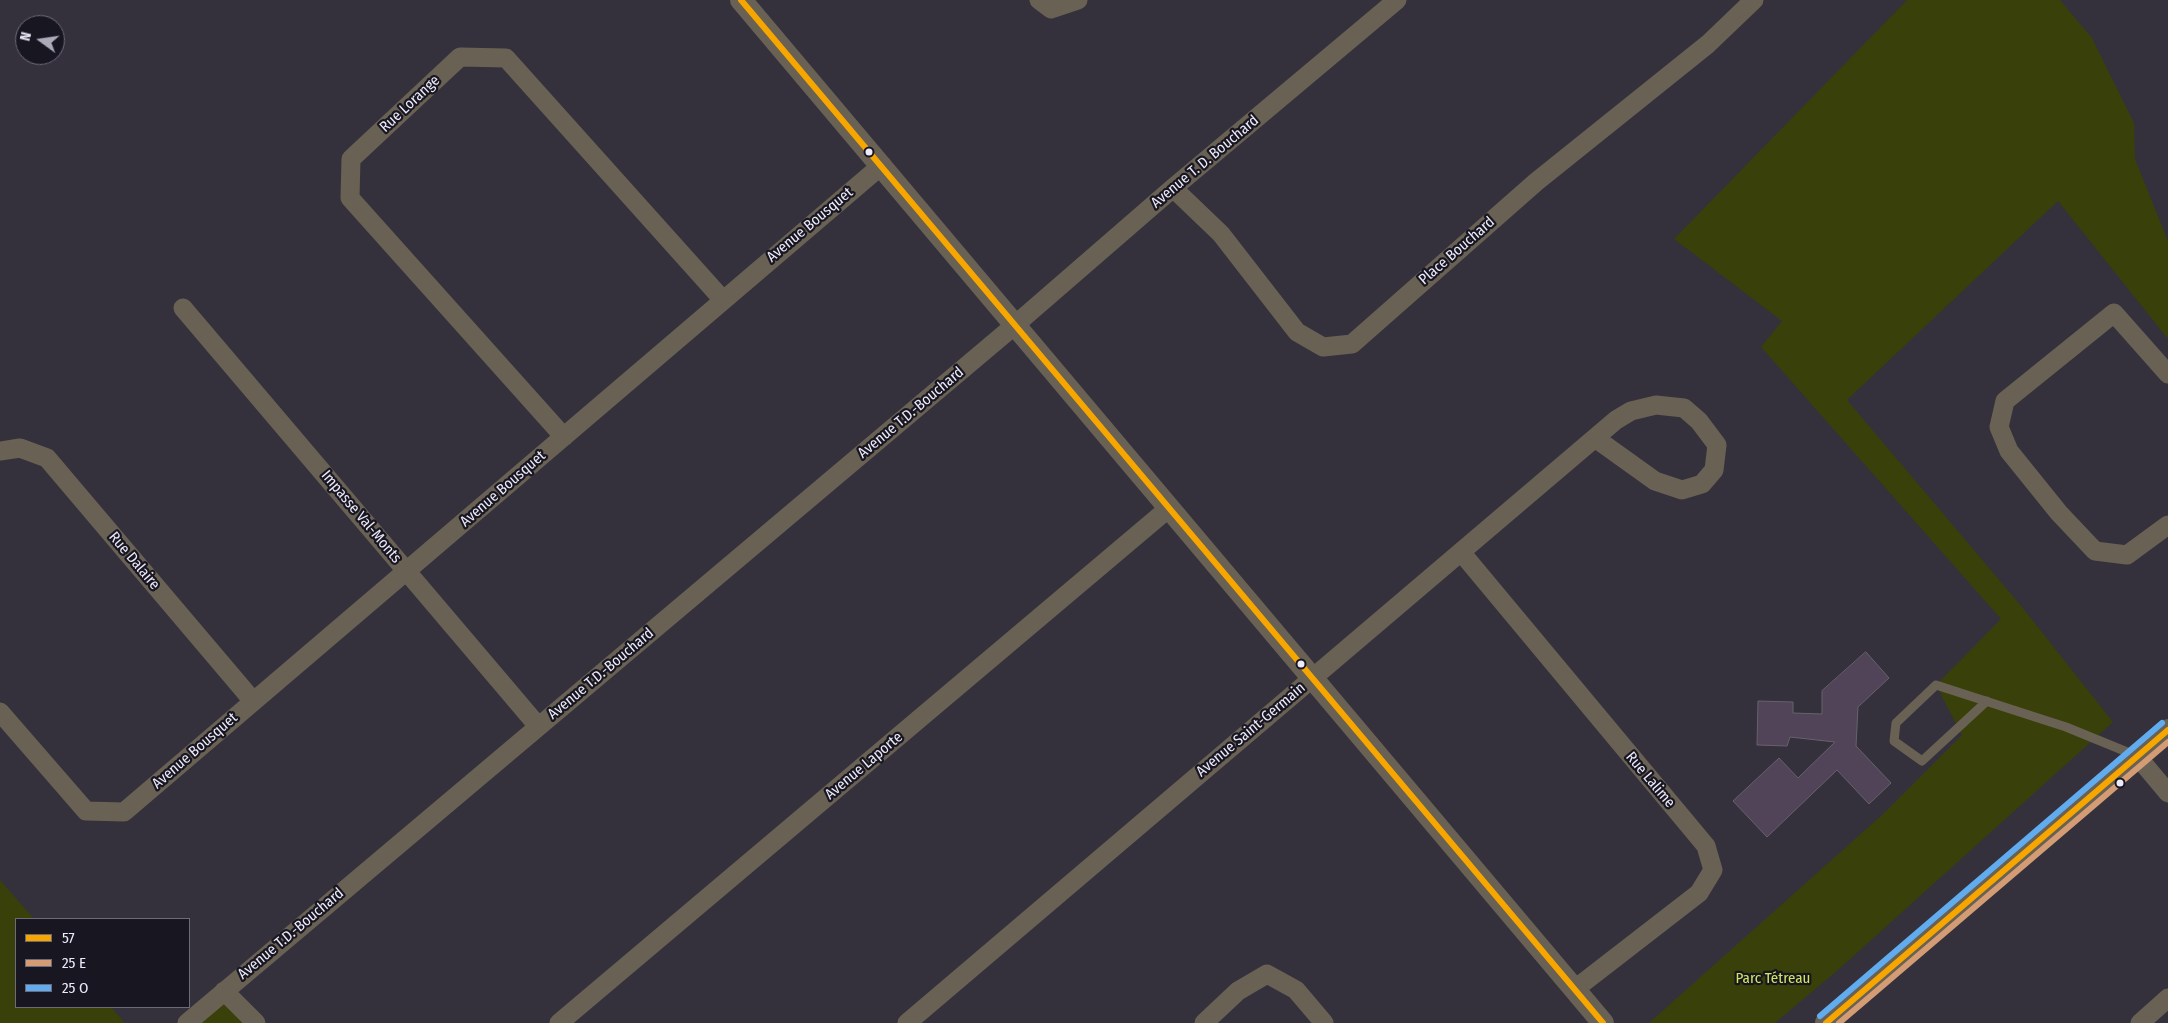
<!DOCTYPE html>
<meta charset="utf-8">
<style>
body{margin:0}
#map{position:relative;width:2168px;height:1023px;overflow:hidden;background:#34313d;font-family:"Fira Sans Condensed",sans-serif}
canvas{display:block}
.legend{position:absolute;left:15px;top:918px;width:175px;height:90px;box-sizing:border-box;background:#181621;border:1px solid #6d6b78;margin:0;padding:6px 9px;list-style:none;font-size:15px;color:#edeafa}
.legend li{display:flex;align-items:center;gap:10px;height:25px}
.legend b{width:25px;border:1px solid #6d6b78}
.north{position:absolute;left:15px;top:15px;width:50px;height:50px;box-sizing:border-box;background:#181621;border:1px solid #6d6b78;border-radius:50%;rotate:284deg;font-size:14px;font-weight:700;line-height:20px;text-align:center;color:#edeafa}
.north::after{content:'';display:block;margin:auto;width:18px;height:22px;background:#aca9b8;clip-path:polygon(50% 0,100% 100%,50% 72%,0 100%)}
</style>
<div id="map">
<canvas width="2168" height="1023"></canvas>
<ul class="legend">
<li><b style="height:6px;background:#f7a600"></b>57</li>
<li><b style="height:6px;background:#d39c74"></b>25 E</li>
<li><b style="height:6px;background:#60acee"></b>25 O</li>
</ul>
<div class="north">N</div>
</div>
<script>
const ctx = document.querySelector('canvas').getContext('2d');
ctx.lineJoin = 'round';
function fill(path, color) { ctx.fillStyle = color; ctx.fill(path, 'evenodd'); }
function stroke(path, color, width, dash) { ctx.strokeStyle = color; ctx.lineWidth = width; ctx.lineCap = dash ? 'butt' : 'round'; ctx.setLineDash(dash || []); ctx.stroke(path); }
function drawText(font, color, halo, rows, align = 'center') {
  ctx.font = font + ' "Fira Sans Condensed",sans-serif'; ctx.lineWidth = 4.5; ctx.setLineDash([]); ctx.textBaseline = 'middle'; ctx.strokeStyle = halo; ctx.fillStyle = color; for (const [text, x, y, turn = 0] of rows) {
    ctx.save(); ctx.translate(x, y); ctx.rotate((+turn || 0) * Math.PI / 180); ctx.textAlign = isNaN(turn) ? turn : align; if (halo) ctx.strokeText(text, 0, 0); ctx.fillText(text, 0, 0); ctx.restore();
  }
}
const green = new Path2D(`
 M1907 0H2060L2092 38 2134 123 2135 159 2168 241V339L2058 201 1847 400 2022 607 2113 722 1839 969 1775 1023H1649L1883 814 1962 735 1936 685 2001 619 1761 347 1782 321 1674 239Z
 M0 880 34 919H16V1007H111L125 1023H0Z
 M224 991 253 1023H187Z`);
const building = new Path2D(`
 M1866 652 1889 678 1858 707 1856 746 1891 783 1869 804 1837 770 1767 837 1733 801 1779 758 1798 778 1835 742 1790 737 1787 746 1757 745 1758 701 1793 702V713L1822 714V691Z`);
const service = new Path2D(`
 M1987 701 1922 761 1894 741 1896 723 1936 685 2066 727 2137 756`);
const minor = new Path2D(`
 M1039 0 1051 9 1078 0
 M1173 188 1221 234 1297 332 1323 347 1352 344 1536 182 1708 44 1754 0
 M183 308 538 726
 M2168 374 2114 313 2005 401 1999 427 2009 451 2059 513 2095 551 2127 555 2168 525
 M564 437 350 198 351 159 460 57 506 58 723 300
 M0 451 20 448 47 458 253 701
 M1461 552 1706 846 1713 870 1699 893 1575 989
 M0 712 86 811 124 812 882 165
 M2137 756 2168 793
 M224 991 256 1023
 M187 1023 1015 325 1173 188 1397 0
 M559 1023 1169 508
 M907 1023 1616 420 1631 411 1656 405 1684 408 1699 421 1717 445 1714 470 1702 484 1682 490 1655 481 1595 438
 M1204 1023 1238 991 1267 974 1296 990 1324 1023
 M2140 1023 2168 998`);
const tertiary = new Path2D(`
 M741 0 1603 1023
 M1826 1023 2168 730`);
const bus1 = new Path2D(`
 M741 0 1603 1023
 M1826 1023 2168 730`);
const bus2 = new Path2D(`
 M1839 1023 2168 742`);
const bus3 = new Path2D(`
 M1820 1016 2162 723`);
const markers = [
 [869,152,4.5,"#edeafa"],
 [1301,664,4.5,"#edeafa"],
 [2120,783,4.5,"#edeafa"]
];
const streetNames = [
 ["Rue Lorange",410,104,-43],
 ["Avenue T. D. Bouchard",1205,162,-40],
 ["Avenue Bousquet",810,225,-40],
 ["Place Bouchard",1457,251,-41],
 ["Avenue T.D.-Bouchard",911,413,-40],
 ["Avenue Bousquet",503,489,-41],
 ["Impasse Val-Monts",361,517,50],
 ["Rue Dalaire",134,561,50],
 ["Avenue T.D.-Bouchard",601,674,-40],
 ["Avenue Saint-Germain",1251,730,-40],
 ["Avenue Bousquet",195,751,-41],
 ["Avenue Laporte",864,766,-40],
 ["Rue Lalime",1650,780,50],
 ["Avenue T.D.-Bouchard",291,934,-40]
];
const parkNames = [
 ["Parc Tétreau",1773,979]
];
fill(green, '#39400a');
fill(building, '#514458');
stroke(building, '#67616c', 1);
stroke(service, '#696154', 9);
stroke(minor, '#696154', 19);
stroke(tertiary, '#696154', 22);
stroke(bus1, '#f7a600', 6);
stroke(bus2, '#d39c74', 6);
stroke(bus3, '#60acee', 6);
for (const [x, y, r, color] of markers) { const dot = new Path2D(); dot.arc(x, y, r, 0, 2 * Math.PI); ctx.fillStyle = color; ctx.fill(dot); stroke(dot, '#181621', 2); }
drawText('15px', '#edeafa', '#181621', streetNames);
drawText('15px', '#d1e65f', '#181621', parkNames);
</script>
